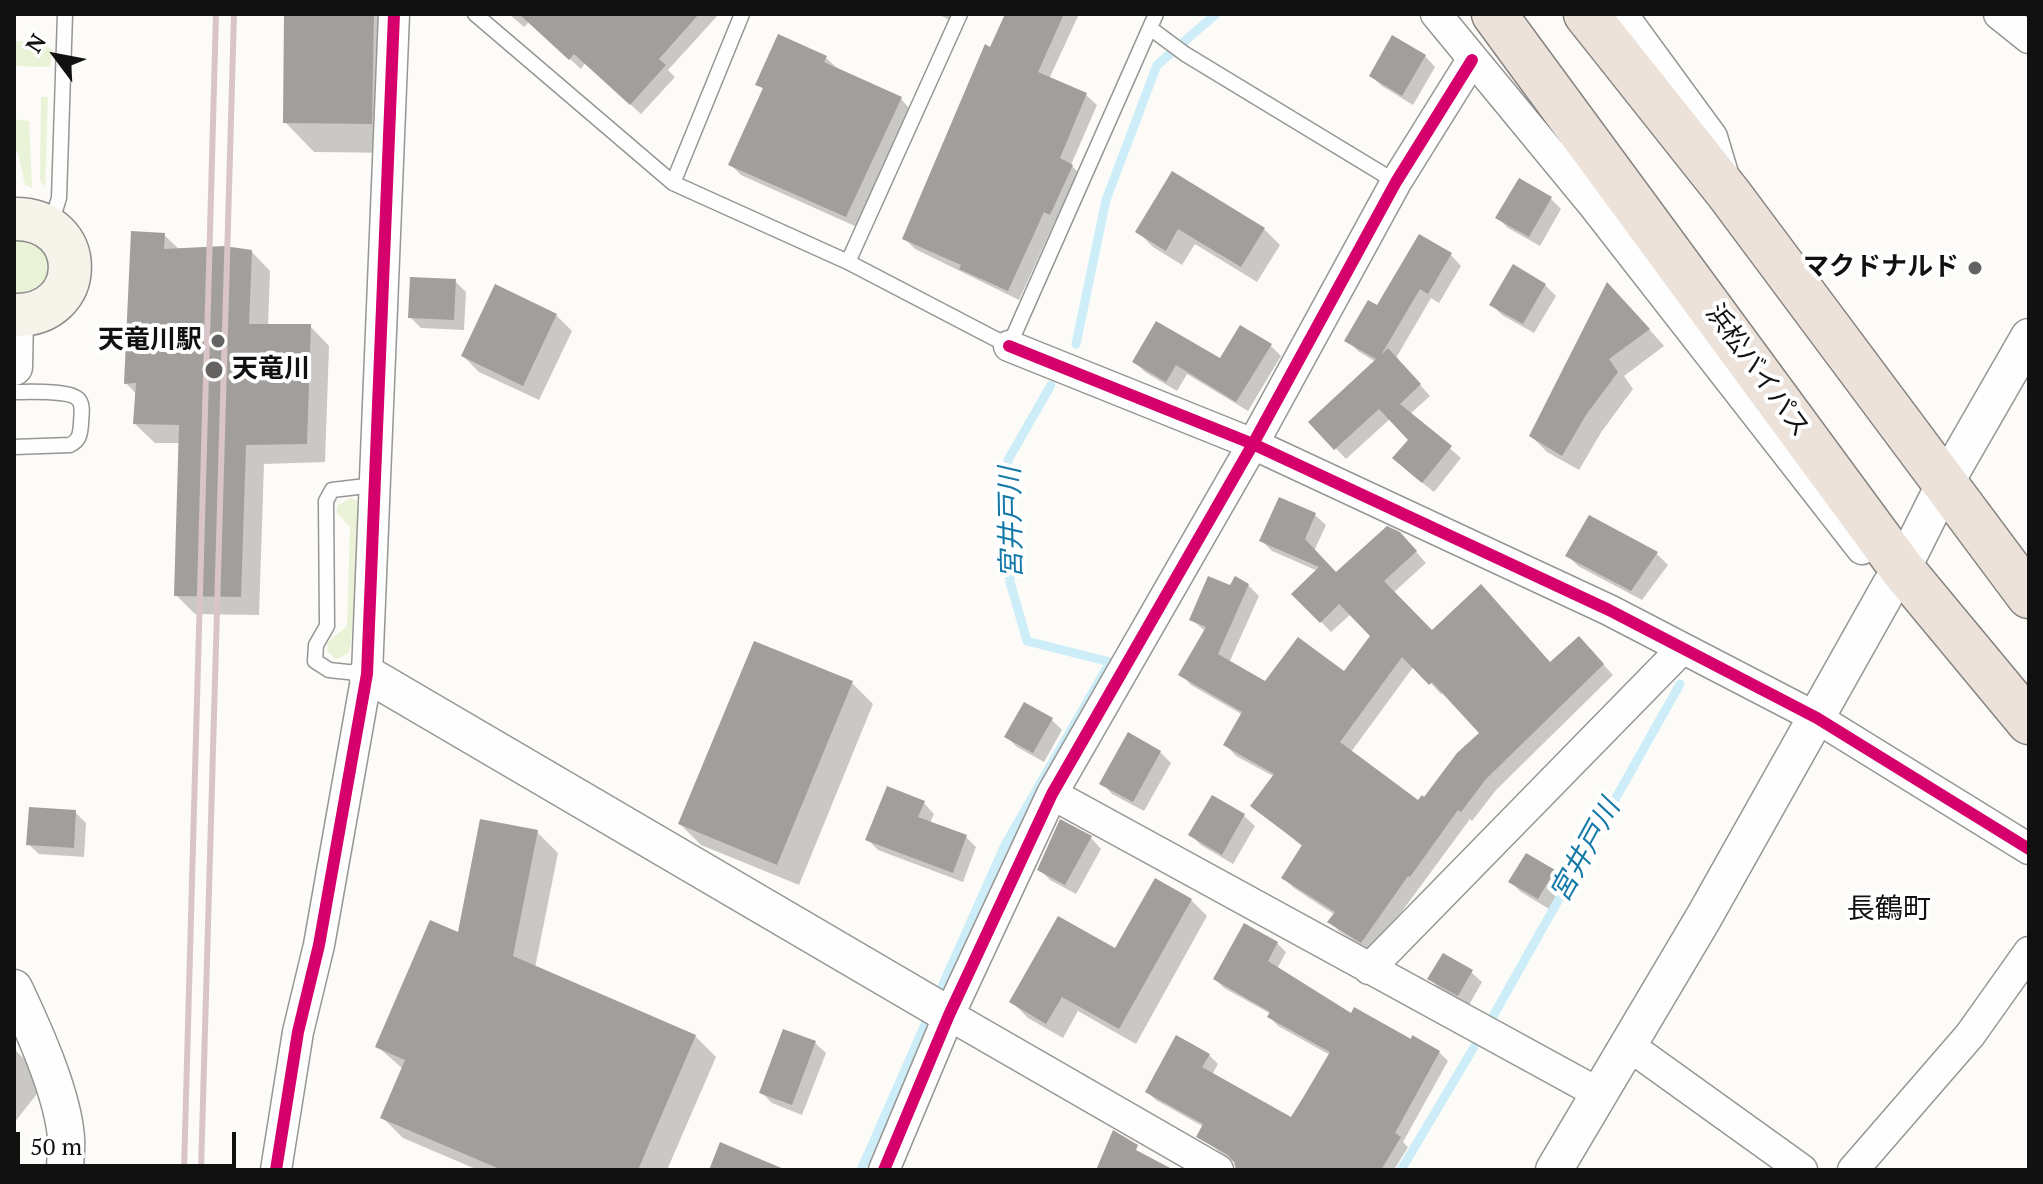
<!DOCTYPE html>
<meta charset="utf-8">
<style>
body{margin:0}
#map{position:relative;width:2043px;height:1184px;overflow:hidden;background:#fdfbf7;font-family:"PT Serif",serif}
canvas{display:block}
.frame{position:absolute;inset:0;border:16px solid #111;pointer-events:none}
.north{position:absolute;left:16px;top:16px;width:80px;height:80px;-webkit-text-stroke:6px #fff;paint-order:stroke;rotate:302deg;font-size:22px;font-weight:700;line-height:32px;text-align:center;color:#111}
.north::after{content:'';display:block;margin:auto;width:28px;height:36px;background:#111;clip-path:polygon(50% 0,100% 100%,50% 72%,0 100%)}
.scale{position:absolute;left:16px;top:1132px;width:220px;height:36px;box-sizing:border-box;border:4px solid #111;border-top:0;padding-left:10px;font-size:24px;line-height:28px;white-space:nowrap;color:#111;-webkit-text-stroke:6px #fff;paint-order:stroke}
</style>
<div id="map">
<canvas width="2043" height="1184"></canvas>
<div class="frame"></div>
<div class="north">N</div>
<div class="scale">50 m</div>
</div>
<script>
const ctx = document.querySelector('canvas').getContext('2d');
ctx.lineJoin = 'round';
function fill(path, color) { ctx.fillStyle = color; ctx.fill(path, 'evenodd'); }
function stroke(path, color, width, dash) { ctx.strokeStyle = color; ctx.lineWidth = width; ctx.lineCap = dash ? 'butt' : 'round'; ctx.setLineDash(dash || []); ctx.stroke(path); }
function drawText(font, color, halo, rows, align = 'center') {
  ctx.font = font + ' "PT Serif","Noto Sans JP",serif'; ctx.lineWidth = 8; ctx.setLineDash([]); ctx.textBaseline = 'middle'; ctx.strokeStyle = halo; ctx.fillStyle = color; for (const [text, x, y, turn = 0] of rows) {
    ctx.save(); ctx.translate(x, y); ctx.rotate((+turn || 0) * Math.PI / 180); ctx.textAlign = isNaN(turn) ? turn : align; if (halo) ctx.strokeText(text, 0, 0); ctx.fillText(text, 0, 0); ctx.restore();
  }
}
const green = new Path2D(`
 M14 41 43 42 52 50 50 67 14 66Z
 M41 97H48L45 188 40 180Z
 M14 119 29 121 32 188 25 185 18 153 14 148Z
 M19 239C36 242 55 252 51 274 50 279 43 286 40 291L14 295V241Z
 M350 498 358 501 360 512 351 643 348 654 336 659 327 651 328 642 347 626 350 527 337 513V506Z`);
const shadow = new Path2D(`
 M286 14H403L401 153 314 152 285 122Z
 M509 14H719L668 70 675 77 641 114 585 63 581 69 529 22 524 27Z
 M937 14H953L950 20Z
 M1007 14H1079L1049 79 1086 95 1097 105 1071 165 1083 177 1061 224 1055 221 1019 300 915 249 905 239Z
 M1425 56 1435 67 1413 105 1382 86 1371 76Z
 M826 58 837 68 901 99 911 110 857 227 741 175 731 165 764 90 758 84Z
 M1172 174 1264 229 1280 245 1257 282 1195 244 1182 265 1153 247 1137 231Z
 M1551 199 1561 209 1540 246 1508 228 1498 218Z
 M164 235 180 250 251 251 270 271 268 326H310L329 346 325 462 264 464 259 615 195 614 176 595 180 443H155L135 424 137 395 126 383Z
 M1451 255 1461 266 1439 303 1431 298 1396 358 1430 396 1410 414 1461 458 1434 492 1405 469 1410 440 1391 418 1346 459 1311 422 1376 362 1358 351 1347 340 1378 308Z
 M455 281 466 292 464 330 421 328 410 317Z
 M1545 285 1556 296 1534 333 1502 315 1491 304Z
 M1623 300 1664 346 1624 376 1633 389 1602 431 1579 470 1547 452 1531 436Z
 M556 315 572 331 539 400 479 372 463 356Z
 M1271 346 1281 356 1248 411 1187 374 1177 391 1145 372 1135 362 1220 361Z
 M1315 515 1326 525 1314 551 1337 574 1410 545 1426 563 1393 593 1432 633 1551 664 1589 649 1613 675 1496 790 1472 821 1470 819 1372 952 1340 932 1330 922 1335 915 1294 888 1283 878 1303 847 1253 806 1275 777 1236 756 1226 745 1243 715 1191 685 1181 674 1205 631 1191 619 1231 587 1248 585 1259 596 1229 663 1266 684 1345 674 1373 636 1351 614 1331 632 1294 594 1318 571 1272 551 1262 541ZM1414 666 1441 694 1444 692 1482 733 1424 800 1418 803 1351 752Z
 M1590 518 1657 554 1668 565 1642 600 1578 566 1568 556Z
 M852 683 873 704 799 885 701 845 680 824Z
 M1051 719 1062 730 1044 762 1017 747 1006 736Z
 M1160 752 1171 763 1144 811 1112 794 1102 783Z
 M1213 797 1244 816 1255 826 1233 864 1201 845 1191 835Z
 M924 803 934 814 930 823 966 837 976 847 963 882 878 850 867 839Z
 M75 812 86 823 84 857 39 854 28 844Z
 M537 832 558 853 535 968 695 1036 716 1057 667 1170H478L403 1138 382 1117 403 1069 378 1047Z
 M1091 838 1101 849 1076 894 1050 880 1039 869Z
 M1527 855 1554 872 1565 882 1549 909 1521 892 1511 882Z
 M1191 900 1207 916 1136 1044 1078 1011 1063 1038 1028 1018 1012 1002 1116 951Z
 M1277 943 1286 952 1277 969 1352 1016 1439 1052 1448 1061 1403 1142 1408 1147 1394 1170H1238L1236 1164 1199 1136 1204 1127 1156 1100 1147 1092 1209 1055 1218 1064 1212 1075 1292 1119 1330 1055 1278 1026 1270 1017 1271 1014 1224 988 1215 979Z
 M1471 972 1482 982 1469 1005 1440 989 1430 979Z
 M815 1043 826 1053 802 1115 772 1103 761 1092Z
 M14 1049 40 1074 44 1085 14 1123Z`);
const stream = new Path2D(`
 M1076 344 1106 200 1157 65 1216 14
 M936 1000 1005 845 1110 662 1027 641 1010 582 1008 460 1051 385
 M1492 1018 1680 684
 M861 1170 930 1013
 M1401 1170 1474 1047`);
const building = new Path2D(`
 M284 14H374L372 124 283 123Z
 M519 14H699L659 59 666 65 630 105 574 54 569 60Z
 M1005 14H1064L1038 72 1087 93 1060 158 1073 165 1050 215 1044 212 1008 291 959 269 961 265 902 239 985 44 990 47Z
 M778 34 827 56 824 62 902 97 846 217 728 165 763 88 755 85Z
 M1392 35 1426 55 1402 96 1369 76Z
 M1172 171 1265 228 1241 267 1178 229 1166 251 1135 232Z
 M1519 178 1552 197 1529 237 1495 218Z
 M131 231 165 233 164 249 224 246 252 250 249 324H311L307 444 246 445 241 597 174 596 179 425 133 424 136 383 124 384Z
 M1419 234 1452 253 1428 294 1420 289 1381 355 1388 348 1421 384 1400 404 1452 446 1422 483 1392 458 1408 440 1379 409 1334 450 1308 422 1376 359 1344 341 1368 300 1377 305Z
 M1513 264 1546 284 1523 324 1489 305Z
 M410 277 456 279 454 320 408 318Z
 M1607 282 1650 329 1609 359 1618 372 1586 415 1562 456 1529 436Z
 M495 284 557 314 523 386 461 356Z
 M1156 321 1220 358 1240 325 1272 344 1236 402 1176 365 1166 382 1132 362Z
 M1279 497 1316 513 1305 539 1336 572 1387 526 1400 532 1417 551 1384 581 1432 630 1481 584 1550 662 1579 636 1604 664 1486 779 1461 812 1458 810 1410 877 1408 876 1361 943 1327 922 1335 912 1281 878 1302 845 1250 806 1274 774 1223 745 1242 712 1178 675 1206 627 1189 620 1208 576 1230 585 1235 576 1249 584 1218 654 1265 681 1298 637 1344 671 1370 636 1339 604 1320 623 1291 594 1319 567 1259 541ZM1402 657 1429 685 1432 682 1479 733 1457 753 1424 797 1422 795 1418 800 1340 742Z
 M1589 515 1658 552 1631 591 1565 556Z
 M754 641 853 681 777 865 678 824Z
 M1024 702 1053 718 1033 753 1004 737Z
 M1128 732 1161 751 1133 802 1099 784Z
 M887 786 925 801 918 817 967 835 953 873 865 840Z
 M1212 795 1245 814 1222 855 1188 835Z
 M29 807 76 810 74 848 26 845Z
 M480 819 538 830 513 956 696 1035 638 1170H502L380 1118 405 1060 375 1047 430 920 458 932Z
 M1060 819 1092 836 1065 885 1037 870Z
 M1526 853 1555 870 1538 899 1508 882Z
 M1155 878 1192 899 1119 1029 1062 997 1046 1024 1009 1002 1058 916 1115 948Z
 M1244 923 1278 942 1268 961 1351 1013 1354 1007 1411 1039 1412 1035 1440 1051 1395 1133 1401 1137 1381 1170H1236L1234 1162 1228 1155 1196 1137 1203 1124 1145 1092 1176 1035 1210 1054 1202 1067 1291 1117 1304 1096 1330 1052 1267 1017 1270 1012 1213 979Z
 M1443 953 1473 970 1458 996 1427 979Z
 M783 1029 816 1041 792 1105 759 1093Z
 M1113 1130 1138 1145 1136 1150 1174 1170H1096Z
 M720 1142 786 1170H709Z`);
const service = new Path2D(`
 M475 14 673 183
 M742 14 673 183 848 262 1009 346 1156 14
 M1150 28 1185 54 1396 182
 M51 224 59 198 65 14
 M848 262 960 14
 M14 392C28 392 69 390 78 399 84 405 81 416 81 424 80 434 80 440 70 445L14 447
 M367 674 329 670 315 661 316 645 327 626 326 501 332 490 375 485`);
const minor = new Path2D(`
 M1436 14 1595 207 1862 549
 M1622 14 1712 137 1724 177
 M1999 14 2029 38
 M1009 346 1253 444 1609 610 1817 718 2029 849
 M1052 794 1598 1093
 M1369 969 1682 649
 M949 1015 1218 1170
 M1628 1045 1802 1170
 M276 1170 298 1032 319 945 367 674 394 14
 M884 1170 949 1015 1052 794 1253 444 1396 182 1472 60
 M1853 1170 1970 1035 2029 952`);
const tertiary = new Path2D(`
 M14 367 15 316
 M367 674 949 1015
 M14 988C33 1028 63 1094 66 1138 67 1149 65 1160 65 1170
 M1554 1170 1704 917 1890 586 1902 569 1945 483 2029 337`);
const secondary = new Path2D(`
 M14 219C89 218 88 317 14 315`);
const trunk = new Path2D(`
 M1494 14 1902 569 2029 722
 M1586 14 1729 194 2029 596`);
const rail = new Path2D(`
 M184 1170 216 14
 M201 1170 234 14`);
const cycleway = new Path2D(`
 M1009 346 1253 444 1609 610 1817 718 2029 849
 M276 1170 298 1032 319 945 367 674 394 14
 M884 1170 949 1015 1052 794 1253 444 1396 182 1472 60`);
const markers = [
 [1975,268,8,"#646362"],
 [218,341,8,"#646362"],
 [214,370,10,"#646362"]
];
const poiNames = [
 ["マクドナルド",1959,268],
 ["天竜川駅",202,341],
 ["天竜川",232,370,"left"]
];
const streetNames = [
 ["浜松バイパス",1757,371,54]
];
const waterNames = [
 ["宮井戸川",1012,523,-91],
 ["宮井戸川",1586,851,-61]
];
const neighbourhoodNames = [
 ["長鶴町",1889,910]
];
fill(green, '#eaf3d7');
fill(shadow, '#0003');
stroke(stream, '#cdeef8', 9);
fill(building, '#a19e9c');
stroke(service, '#979695', 17);
stroke(minor, '#979695', 33);
stroke(tertiary, '#979695', 39);
stroke(secondary, '#8e8d8b', 45);
stroke(trunk, '#858482', 47);
stroke(service, '#fffefe', 14);
stroke(minor, '#fffefe', 30);
stroke(tertiary, '#fffefe', 36);
stroke(secondary, '#f6f3eb', 42);
stroke(trunk, '#ece2d9', 44);
stroke(rail, '#d9c5c8', 6);
stroke(cycleway, '#d6006c', 12);
for (const [x, y, r, color] of markers) { const dot = new Path2D(); dot.arc(x, y, r, 0, 2 * Math.PI); ctx.fillStyle = color; ctx.fill(dot); stroke(dot, '#fff', 3); }
drawText('bold 26px', '#111', '#fff', poiNames, 'right');
drawText('26px', '#111', '#fff', streetNames);
drawText('italic 28px', '#1579a8', '#fff', waterNames);
drawText('28px', '#111', '#fff', neighbourhoodNames);
</script>
